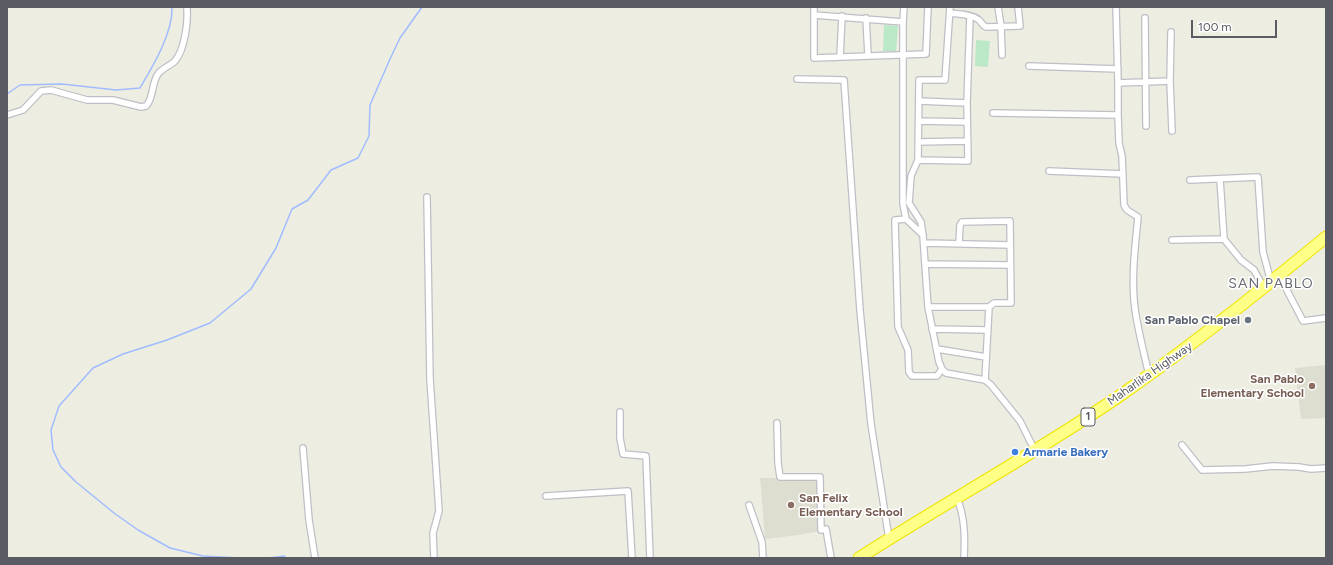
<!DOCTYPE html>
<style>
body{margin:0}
#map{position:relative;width:1333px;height:565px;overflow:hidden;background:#edeee1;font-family:Figtree,sans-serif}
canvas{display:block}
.frame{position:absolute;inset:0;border:8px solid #5a5b63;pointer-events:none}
.scale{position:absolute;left:1191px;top:20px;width:86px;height:18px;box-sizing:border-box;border:2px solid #5a5b63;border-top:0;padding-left:5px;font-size:12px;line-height:14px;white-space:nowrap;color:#5a5b63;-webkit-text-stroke:3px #fff;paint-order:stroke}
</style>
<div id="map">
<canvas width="1333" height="565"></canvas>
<div class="frame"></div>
<div class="scale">100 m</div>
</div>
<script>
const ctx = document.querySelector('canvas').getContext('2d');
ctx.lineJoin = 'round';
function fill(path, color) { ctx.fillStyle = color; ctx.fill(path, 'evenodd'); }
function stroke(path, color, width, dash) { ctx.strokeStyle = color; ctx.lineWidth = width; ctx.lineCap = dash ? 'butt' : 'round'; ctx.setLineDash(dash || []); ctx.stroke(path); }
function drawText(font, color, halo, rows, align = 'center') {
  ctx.font = font + ' Figtree,sans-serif'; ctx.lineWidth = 3; ctx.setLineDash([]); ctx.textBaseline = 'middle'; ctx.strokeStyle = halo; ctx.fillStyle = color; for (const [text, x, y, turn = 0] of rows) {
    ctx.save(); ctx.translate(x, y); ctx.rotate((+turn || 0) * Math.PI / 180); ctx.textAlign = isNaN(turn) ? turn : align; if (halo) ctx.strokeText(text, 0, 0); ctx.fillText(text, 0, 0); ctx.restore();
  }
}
const education = new Path2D(`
 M1326 365V418L1301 419 1295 368Z
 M760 478H820V531L799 535 765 539Z`);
const green = new Path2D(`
 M884 25 898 26 896 52 883 51Z
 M976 40 990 41 988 67 975 66Z`);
const stream = new Path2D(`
 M7 94 20 85 62 84 116 90 140 88C153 66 173 33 172 7
 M239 558 203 556 170 548 138 530 114 513 76 482 61 467 53 450 51 430 59 406 93 368 123 354 167 340 210 323 251 289 276 248 292 209 308 200 331 170 358 158 369 136 370 105 390 59 400 38 422 7
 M269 558 284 556 286 558`);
const street = new Path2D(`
 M814 7V58L926 54 928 7
 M904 7 903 22V204L906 219 923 235
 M950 7 945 80H919L918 160 911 176 909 203 921 222 923 236 928 307 939 362 942 369 946 373 985 380 991 385 1020 421 1035 451
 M998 7 1001 26 1002 55
 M1116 7 1118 83V115L1119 143 1122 156 1124 205 1127 210 1138 217C1135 247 1131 280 1135 309 1138 331 1144 353 1149 375
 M950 13C958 14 972 14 979 20 982 23 982 25 986 27L1020 26 1018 7
 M814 15 903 22
 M866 18 868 55
 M1145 18 1146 126
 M1171 32 1170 81 1172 131
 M840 57 842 16
 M1029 66 1118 69
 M797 79 844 80 860 310 871 424 889 539
 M1118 83 1170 81
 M919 101 967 103
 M993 113 1118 115
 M7 115 23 110 41 91 51 90 87 100H113L141 107 146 106C154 98 151 84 158 74 162 68 170 66 175 61 185 49 188 22 187 7
 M919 121 967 122
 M918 142 968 141
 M918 160 968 161 967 103 970 16
 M1049 171 1123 174
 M1220 179 1224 239 1241 260 1254 270 1264 288
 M1190 180 1258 177 1263 252 1271 282
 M427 197 430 379 439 511 433 533 434 558
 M906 219 895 220 898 327 908 350 909 372 912 376H937L942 369
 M1172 240 1224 239
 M924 243 1010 245
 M925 264 1010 265
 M1279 275 1303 321 1326 318
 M928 307H989L994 303H1011L1010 221 962 222 960 225 959 243
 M932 329 988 330
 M937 349 986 357
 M985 380 989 307
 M620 412V438L623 454 646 456 650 558
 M777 423 778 463 780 477H820L821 530 826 529 831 558
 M1182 445 1202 470 1245 469 1273 466 1299 467 1311 469 1326 468
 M303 448 309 520 315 558
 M546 496 628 491 632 558
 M957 498C965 517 965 538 964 558
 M749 505 762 542 763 558`);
const highway = new Path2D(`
 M859 558C945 503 1034 454 1118 397 1190 347 1258 293 1326 237`);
const markers = [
 [1248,320,4,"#6b7280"],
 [1312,386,4,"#8d6e63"],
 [1015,452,4,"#3f7fe0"],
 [791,505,4,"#8d6e63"]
];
const shields = [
 [1088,417,14]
];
const shieldNames = [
 ["1",1088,417]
];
const worshipNames = [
 ["San Pablo Chapel",1240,320]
];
const streetNames = [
 ["Maharlika Highway",1150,374,-35]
];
const educationNames = [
 ["San Pablo",1304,379],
 ["Elementary School",1304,393],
 ["San Felix",799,498,"left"],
 ["Elementary School",799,512,"left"]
];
const shopNames = [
 ["Armarie Bakery",1023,452]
];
const quarterNames = [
 ["SAN PABLO",1271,284]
];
fill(education, '#deded0');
fill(green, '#bbe8c7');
stroke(stream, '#a0bcff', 1.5);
stroke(street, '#bebfc6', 8);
stroke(highway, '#efe300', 13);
stroke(street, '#fff', 5.5);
stroke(highway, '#feff87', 11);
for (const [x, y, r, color] of markers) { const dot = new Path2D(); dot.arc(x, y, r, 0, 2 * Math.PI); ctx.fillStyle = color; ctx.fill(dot); stroke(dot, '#fff', 1.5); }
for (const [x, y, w] of shields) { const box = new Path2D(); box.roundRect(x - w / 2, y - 9, w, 18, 3); ctx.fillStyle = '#fff'; ctx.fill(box); stroke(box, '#5a5b63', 1); }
drawText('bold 11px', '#5a5b63', null, shieldNames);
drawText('bold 12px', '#5b616d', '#fff', worshipNames, 'right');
drawText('12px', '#5a5b63', '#fff', streetNames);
drawText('bold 12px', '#785e54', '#fff', educationNames, 'right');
drawText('bold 12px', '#366cbe', '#fff', shopNames, 'left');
ctx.letterSpacing = '1px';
drawText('14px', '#6b6d75', '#fff', quarterNames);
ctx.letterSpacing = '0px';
</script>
